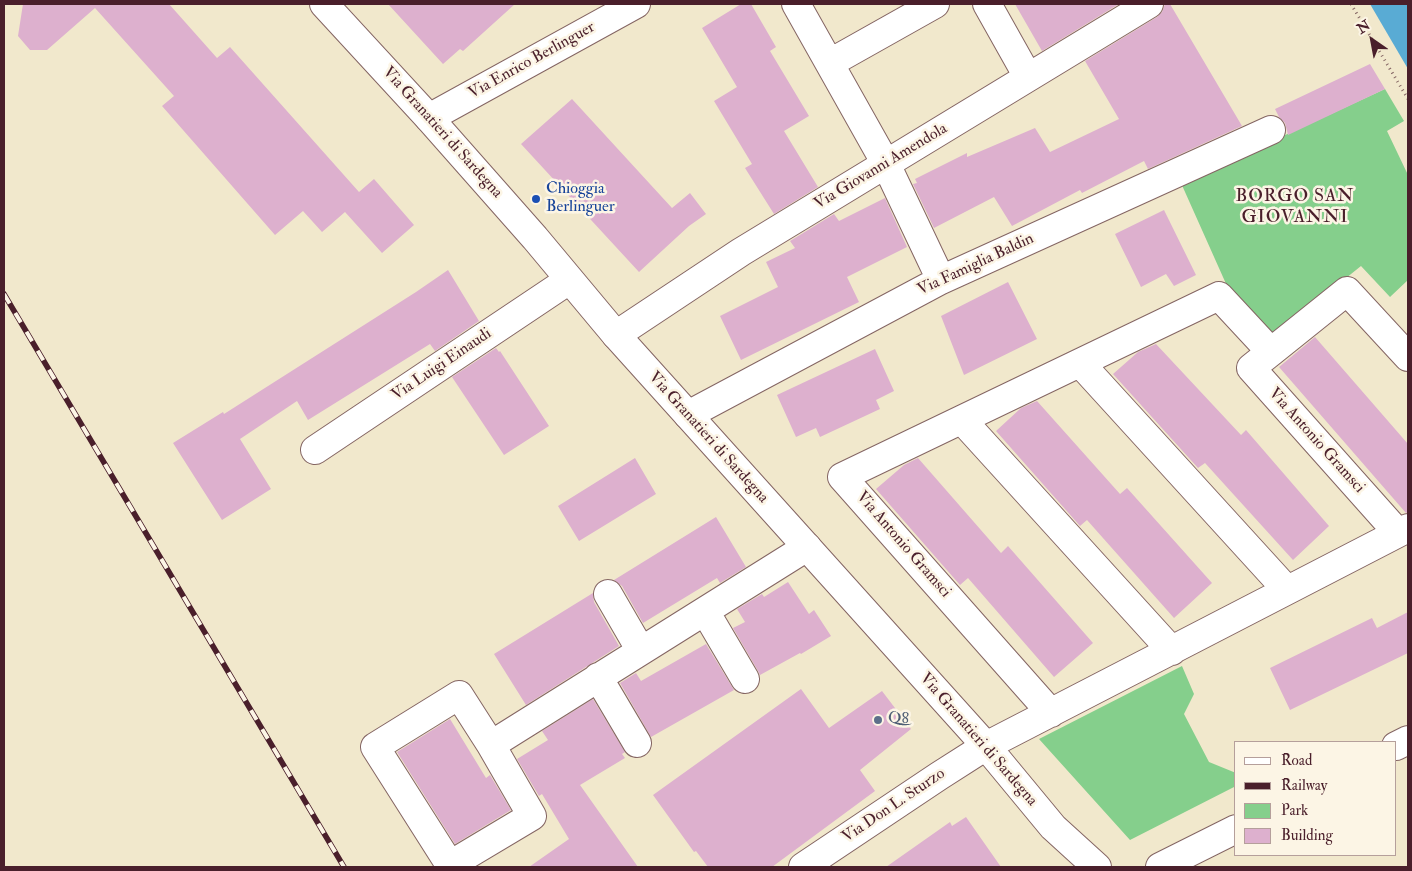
<!DOCTYPE html>
<style>
body{margin:0}
#map{position:relative;width:1412px;height:871px;overflow:hidden;background:#f1e8cc;font-family:"IM FELL Double Pica",serif}
canvas{display:block}
.frame{position:absolute;inset:0;border:5px solid #4a1f2b;pointer-events:none}
.legend{position:absolute;left:1234px;top:741px;width:162px;height:115px;box-sizing:border-box;background:#fcf5e5;border:1px solid #b59f9b;margin:0;padding:6px 9px;list-style:none;font-size:15px;color:#4a1f2b}
.legend li{display:flex;align-items:center;gap:10px;height:25px}
.legend b{width:25px;border:1px solid #b59f9b}
.north{position:absolute;left:1347px;top:15px;width:50px;height:50px;-webkit-text-stroke:4px #fcf5e5;paint-order:stroke;rotate:327deg;font-size:14px;font-weight:700;line-height:20px;text-align:center;color:#4a1f2b}
.north::after{content:'';display:block;margin:auto;width:18px;height:22px;background:#4a1f2b;clip-path:polygon(50% 0,100% 100%,50% 72%,0 100%)}
</style>
<div id="map">
<canvas width="1412" height="871"></canvas>
<div class="frame"></div>
<ul class="legend">
<li><b style="height:6px;background:#fff"></b>Road</li>
<li><b style="height:6px;background:#4a1f2b"></b>Railway</li>
<li><b style="height:14px;background:#85cf8c"></b>Park</li>
<li><b style="height:14px;background:#ddb0ce"></b>Building</li>
</ul>
<div class="north">N</div>
</div>
<script>
const ctx = document.querySelector('canvas').getContext('2d');
ctx.lineJoin = 'round';
function fill(path, color) { ctx.fillStyle = color; ctx.fill(path, 'evenodd'); }
function stroke(path, color, width, dash) { ctx.strokeStyle = color; ctx.lineWidth = width; ctx.lineCap = dash ? 'butt' : 'round'; ctx.setLineDash(dash || []); ctx.stroke(path); }
function drawText(font, color, halo, rows, align = 'center') {
  ctx.font = font + ' "IM FELL Double Pica",serif'; ctx.lineWidth = 5; ctx.setLineDash([]); ctx.textBaseline = 'middle'; ctx.strokeStyle = halo; ctx.fillStyle = color; for (const [text, x, y, turn = 0] of rows) {
    ctx.save(); ctx.translate(x, y); ctx.rotate((+turn || 0) * Math.PI / 180); ctx.textAlign = isNaN(turn) ? turn : align; if (halo) ctx.strokeText(text, 0, 0); ctx.fillText(text, 0, 0); ctx.restore();
  }
}
const green = new Path2D(`
 M1385 89 1404 121 1387 131 1408 175V280L1390 297 1361 266 1275 335 1227 286 1181 183Z
 M1182 666 1194 694 1184 714 1209 762 1236 773V786L1130 840 1039 739Z`);
const water = new Path2D(`
 M1370 4H1408V69Z`);
const building = new Path2D(`
 M23 4H169L217 58 230 47 359 192 374 179 414 225 382 253 345 212 322 232 303 211 275 235 162 106 174 96 95 8 47 50H30L18 36Z
 M388 4H515L463 51 460 49 443 64Z
 M741 4H751L776 47 770 51 809 116 784 131 818 187 774 214 745 168 752 164 714 101 737 87 702 28Z
 M1015 4H1119L1042 51Z
 M1165 4H1170L1242 126 1148 169 1144 161 1082 193 1080 190 1012 226 994 197 934 228 913 184 917 183 915 179 967 153V157L1035 128 1050 152 1119 119 1085 61 1157 17 1162 12Z
 M1370 64 1385 89 1288 135 1285 123 1279 117 1275 109Z
 M572 99 672 208 690 193 706 214 689 226 639 272 521 144Z
 M885 198 907 247 847 277 859 302 741 360 720 316 778 287 766 262 795 248 790 241 834 214 839 221Z
 M1164 210 1196 275 1174 286 1166 274 1141 287 1115 234Z
 M448 270 479 321 435 351 430 344 308 420 297 401 240 439 271 489 222 520 173 443 223 412 224 414 416 292Z
 M1008 282 1037 339 964 375 941 316Z
 M1315 337 1408 444V512L1406 513 1279 367Z
 M1156 344 1241 435 1246 430 1329 526 1293 560 1205 463 1198 468 1113 374 1138 352Z
 M496 348 499 352 500 351 549 426 504 455 452 377Z
 M875 349 894 391 876 400 880 409 820 437 816 428 796 437 777 395Z
 M1037 401 1120 494 1127 488 1212 583 1174 618 1087 520 1080 526 996 431 1021 408Z
 M635 458 656 494 579 541 558 506Z
 M918 458 1001 553 1008 546 1093 643 1054 677 968 578 960 585 876 489 904 465Z
 M716 517 746 567 720 583 717 578 643 623 622 586 614 580Z
 M788 582 809 614 814 610 831 636 801 654 800 653 760 675 758 671 733 628 745 622 737 609 762 594 764 597Z
 M593 593 594 602 619 646 526 705 494 654Z
 M1408 612V653L1290 710 1270 668 1372 618 1377 628Z
 M706 644 734 690 651 737 620 683 636 673 641 681Z
 M801 689 829 728 882 691 911 729 860 770 875 791 772 867H708L696 851 694 852 653 795Z
 M593 699 625 752 622 754 625 758 580 785 638 867H529L569 839 542 794 539 796 517 759 548 740 542 731Z
 M450 719 486 778 490 775 511 810 455 844 397 752Z
 M966 817 1001 867H886L950 822 952 826Z`);
const path = new Path2D(`
 M1351 4 1408 99`);
const minor = new Path2D(`
 M796 4 886 164 941 280
 M987 4 1028 77
 M830 63 935 4
 M429 118 636 4
 M616 335 741 252 1149 4
 M1271 352 1347 291 1408 357
 M1080 363 1287 590
 M688 415 941 280 1271 130
 M962 420 1172 651
 M315 450 569 280
 M608 594 641 651
 M705 611 745 679
 M598 677 637 743
 M459 695 491 745 532 816 450 865 375 747Z
 M1051 713 842 477 1219 296 1271 352 1251 368 1398 533
 M491 745 807 547
 M1396 746 1408 740
 M803 867 939 776 986 746 1408 528
 M1160 867 1236 829`);
const tertiary = new Path2D(`
 M324 4 429 118 535 238 616 335 986 746 1053 827 1097 867`);
const rail = new Path2D(`
 M4 294 344 867`);
const markers = [
 [536,199,5,"#1a4fb4"],
 [878,720,5,"#5c6f8a"]
];
const streetNames = [
 ["Via Enrico Berlinguer",532,61,-29],
 ["Via Granatieri di Sardegna",442,133,48],
 ["Via Giovanni Amendola",881,167,-31],
 ["Via Famiglia Baldin",976,265,-25],
 ["Via Luigi Einaudi",442,365,-34],
 ["Via Granatieri di Sardegna",708,438,48],
 ["Via Antonio Gramsci",1316,441,48],
 ["Via Antonio Gramsci",903,545,49],
 ["Via Granatieri di Sardegna",978,740,49],
 ["Via Don L. Sturzo",894,806,-34]
];
const transitNames = [
 ["Chioggia",546,190],
 ["Berlinguer",546,208]
];
const serviceNames = [
 ["Q8",888,720]
];
const neighbourhoodNames = [
 ["BORGO SAN",1295,197],
 ["GIOVANNI",1295,218]
];
fill(green, '#85cf8c');
fill(water, '#59abd4');
fill(building, '#ddb0ce');
stroke(minor, '#846563', 30);
stroke(tertiary, '#846563', 30);
stroke(path, '#846563', 3, [1, 4]);
stroke(minor, '#fff', 28);
stroke(tertiary, '#fff', 28);
stroke(rail, '#4a1f2b', 5.5);
stroke(rail, '#fcf5e5', 4, [11]);
for (const [x, y, r, color] of markers) { const dot = new Path2D(); dot.arc(x, y, r, 0, 2 * Math.PI); ctx.fillStyle = color; ctx.fill(dot); stroke(dot, '#fcf5e5', 2); }
drawText('16px', '#4a1f2b', '#fcf5e5', streetNames);
drawText('16px', '#164399', '#fcf5e5', transitNames, 'left');
drawText('16px', '#4e5e75', '#fcf5e5', serviceNames, 'left');
ctx.letterSpacing = '1px';
drawText('18px', '#4a1f2b', '#fcf5e5', neighbourhoodNames);
ctx.letterSpacing = '0px';
</script>
